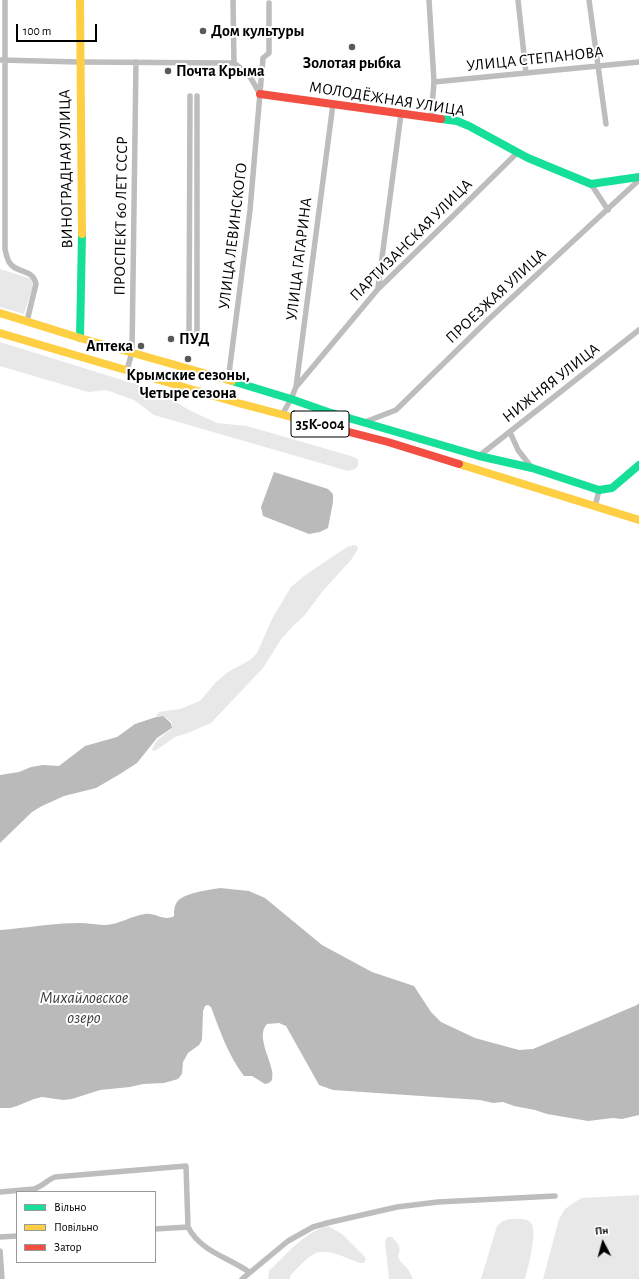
<!DOCTYPE html>
<meta charset="utf-8">
<style>
body{margin:0}
#map{position:relative;width:639px;height:1279px;overflow:hidden;background:#fff;font-family:"Alegreya Sans",sans-serif}
canvas{display:block}
.legend{position:absolute;left:16px;top:1191px;width:140px;height:72px;box-sizing:border-box;background:#fff;border:1px solid #999;margin:0;padding:5px 7px;list-style:none;font-size:12px;color:#000}
.legend li{display:flex;align-items:center;gap:8px;height:20px}
.legend b{width:20px;border:1px solid #999}
.north{position:absolute;left:583px;top:1223px;width:40px;height:40px;-webkit-text-stroke:3px #fff;paint-order:stroke;rotate:354deg;font-size:11px;font-weight:700;line-height:16px;text-align:center;color:#000}
.north::after{content:'';display:block;margin:auto;width:14px;height:18px;background:#000;clip-path:polygon(50% 0,100% 100%,50% 72%,0 100%)}
.scale{position:absolute;left:16px;top:24px;width:81px;height:18px;box-sizing:border-box;border:2px solid #000;border-top:0;padding-left:5px;font-size:12px;line-height:14px;white-space:nowrap;color:#000;-webkit-text-stroke:3px #fff;paint-order:stroke}
</style>
<div id="map">
<canvas width="639" height="1279"></canvas>
<ul class="legend">
<li><b style="height:5px;background:#16e098"></b>Вільно</li>
<li><b style="height:5px;background:#ffcf43"></b>Повільно</li>
<li><b style="height:5px;background:#f24e42"></b>Затор</li>
</ul>
<div class="north">Пн</div>
<div class="scale">100 m</div>
</div>
<script>
const ctx = document.querySelector('canvas').getContext('2d');
ctx.lineJoin = 'round';
function fill(path, color) { ctx.fillStyle = color; ctx.fill(path, 'evenodd'); }
function stroke(path, color, width, dash) { ctx.strokeStyle = color; ctx.lineWidth = width; ctx.lineCap = dash ? 'butt' : 'round'; ctx.setLineDash(dash || []); ctx.stroke(path); }
function drawText(font, color, halo, rows, align = 'center') {
  ctx.font = font + ' "Alegreya Sans",sans-serif'; ctx.lineWidth = 4; ctx.setLineDash([]); ctx.textBaseline = 'middle'; ctx.strokeStyle = halo; ctx.fillStyle = color; for (const [text, x, y, turn = 0] of rows) {
    ctx.save(); ctx.translate(x, y); ctx.rotate((+turn || 0) * Math.PI / 180); ctx.textAlign = isNaN(turn) ? turn : align; if (halo) ctx.strokeText(text, 0, 0); ctx.fillText(text, 0, 0); ctx.restore();
  }
}
const green = new Path2D(`
 M0 269 32 279 33 286 24 314 0 307Z
 M0 342 135 384 167 397 191 411 217 423 247 426 351 456 358 459V466L355 469 348 471 154 415 134 400 106 390 88 392 0 366Z
 M353 545 357 546 358 549 351 560 322 592 304 616 293 626 282 638 263 668 211 723 185 734 175 737 155 751 152 750C155 739 164 735 172 729V722L163 716H156L159 712 180 709 200 701 216 682 228 672 250 660 257 653 272 619 291 587 304 576 347 547Z
 M639 1195V1279H543L559 1219 565 1209 581 1198Z
 M509 1219C516 1219 526 1217 531 1223 538 1231 528 1268 525 1279H481L497 1226 503 1221Z
 M328 1226 342 1234 364 1256 366 1259 364 1263H360C348 1259 332 1250 320 1252 311 1252 296 1270 290 1276V1279H268L269 1271C287 1254 304 1232 328 1226Z
 M387 1237H392C398 1243 402 1248 398 1256L400 1261 408 1269 413 1279H389L385 1242Z`);
const water = new Path2D(`
 M274 472 328 489 333 494V502L328 528 320 532 309 534 263 516 261 507Z
 M163 716 171 723 172 728 157 738 137 763 120 774 96 788 64 796 42 806 32 812 0 843V775L19 772 31 767 43 765 59 766 85 746 117 737 135 724 156 717Z
 M220 888 249 891 265 898 322 945 372 972 414 986 431 1012 441 1022 475 1038 519 1050 533 1049 637 1005 639 1003V1115L622 1119 613 1118 588 1121 547 1114 535 1110 514 1106 503 1102 493 1103 480 1100 333 1090 319 1085 286 1026 279 1023 267 1024C256 1035 270 1058 272 1071 273 1074 272 1077 272 1080L269 1083 265 1084 252 1076H244C228 1055 220 1031 211 1007L208 1005 205 1006 203 1011 202 1040 199 1045 188 1053 183 1062 182 1074 178 1079 164 1083 143 1084 130 1087 100 1090 72 1099 63 1100 42 1097 34 1099 17 1106 10 1108H0V930C26 928 53 923 79 923 88 923 98 925 106 925 120 924 131 916 145 914 155 912 164 922 174 916 174 913 174 907 176 904 180 893 209 890 220 888Z`);
const street = new Path2D(`
 M5 0V249C6 254 7 258 9 262 16 274 33 268 36 284L27 321
 M233 0 234 63
 M429 0 434 82 431 118
 M518 0 526 73
 M589 0 606 124
 M0 60 79 62 234 63 249 75 260 94
 M434 82 639 62
 M591 184 608 210
 M378 288 401 114
 M189 341 190 96
 M197 341V96
 M127 370 132 352 136 62
 M228 381 250 210 263 58 269 53V3
 M296 387 378 289 457 212 518 152
 M282 415 291 399 296 387 333 104
 M365 422 396 410 489 319 639 180
 M510 432 518 450 532 468
 M479 456 639 330
 M595 507 599 490
 M0 1192 34 1189C42 1187 47 1180 55 1177L186 1166 188 1227C201 1252 228 1257 249 1272
 M155 1229 188 1227
 M0 1237 17 1236
 M0 1251 2 1279
 M242 1279 288 1241 313 1227 327 1223 397 1207 438 1202 555 1196`);
const fast = new Path2D(`
 M441 119 457 121 469 126 528 158 591 184 639 177
 M80 338 82 234
 M232 381 291 399 328 412 479 456 532 468 599 490 612 488 639 465`);
const slow = new Path2D(`
 M80 0 82 234
 M0 313 80 338 232 381
 M0 333 238 403 318 424
 M459 464 639 520`);
const jam = new Path2D(`
 M260 94 441 119
 M318 424 388 442 459 464`);
const markers = [
 [203,31,4,"#595959"],
 [352,47,4,"#595959"],
 [168,71,4,"#595959"],
 [171,339,4,"#595959"],
 [141,346,4,"#595959"],
 [188,359,4,"#595959"]
];
const shields = [
 [320,424,58]
];
const shieldNames = [
 ["35К-004",320,424]
];
const poiNames = [
 ["Дом культуры",211,31],
 ["Золотая рыбка",352,63,"center"],
 ["Почта Крыма",176,71],
 ["ПУД",179,339],
 ["Аптека",133,346,"right"],
 ["Крымские сезоны,",188,375,"center"],
 ["Четыре сезона",188,393,"center"]
];
const streetNames = [
 ["УЛИЦА СТЕПАНОВА",535,59,-6],
 ["МОЛОДЁЖНАЯ УЛИЦА",387,99,9],
 ["ВИНОГРАДНАЯ УЛИЦА",66,169,-91],
 ["ПРОСПЕКТ 60 ЛЕТ СССР",121,216,-89],
 ["УЛИЦА ЛЕВИНСКОГО",233,236,-83],
 ["ПАРТИЗАНСКАЯ УЛИЦА",411,240,-45],
 ["УЛИЦА ГАГАРИНА",299,259,-83],
 ["ПРОЕЗЖАЯ УЛИЦА",496,296,-43],
 ["НИЖНЯЯ УЛИЦА",551,383,-38]
];
const waterNames = [
 ["Михайловское",84,998],
 ["озеро",84,1018]
];
fill(green, '#e8e8e8');
fill(water, '#bababa');
stroke(street, '#bdbdbd', 5.5);
stroke(fast, '#16e098', 8);
stroke(slow, '#ffcf43', 8);
stroke(jam, '#f24e42', 8);
for (const [x, y, r, color] of markers) { const dot = new Path2D(); dot.arc(x, y, r, 0, 2 * Math.PI); ctx.fillStyle = color; ctx.fill(dot); stroke(dot, '#fff', 1.5); }
for (const [x, y, w] of shields) { const box = new Path2D(); box.roundRect(x - w / 2, y - 13, w, 26, 3); ctx.fillStyle = '#fff'; ctx.fill(box); stroke(box, '#000', 1); }
drawText('bold 15px', '#000', null, shieldNames);
drawText('bold 16px', '#000', '#fff', poiNames, 'left');
drawText('16px', '#000', '#fff', streetNames);
drawText('italic 17px', '#3d3d3d', '#fff', waterNames);
</script>
